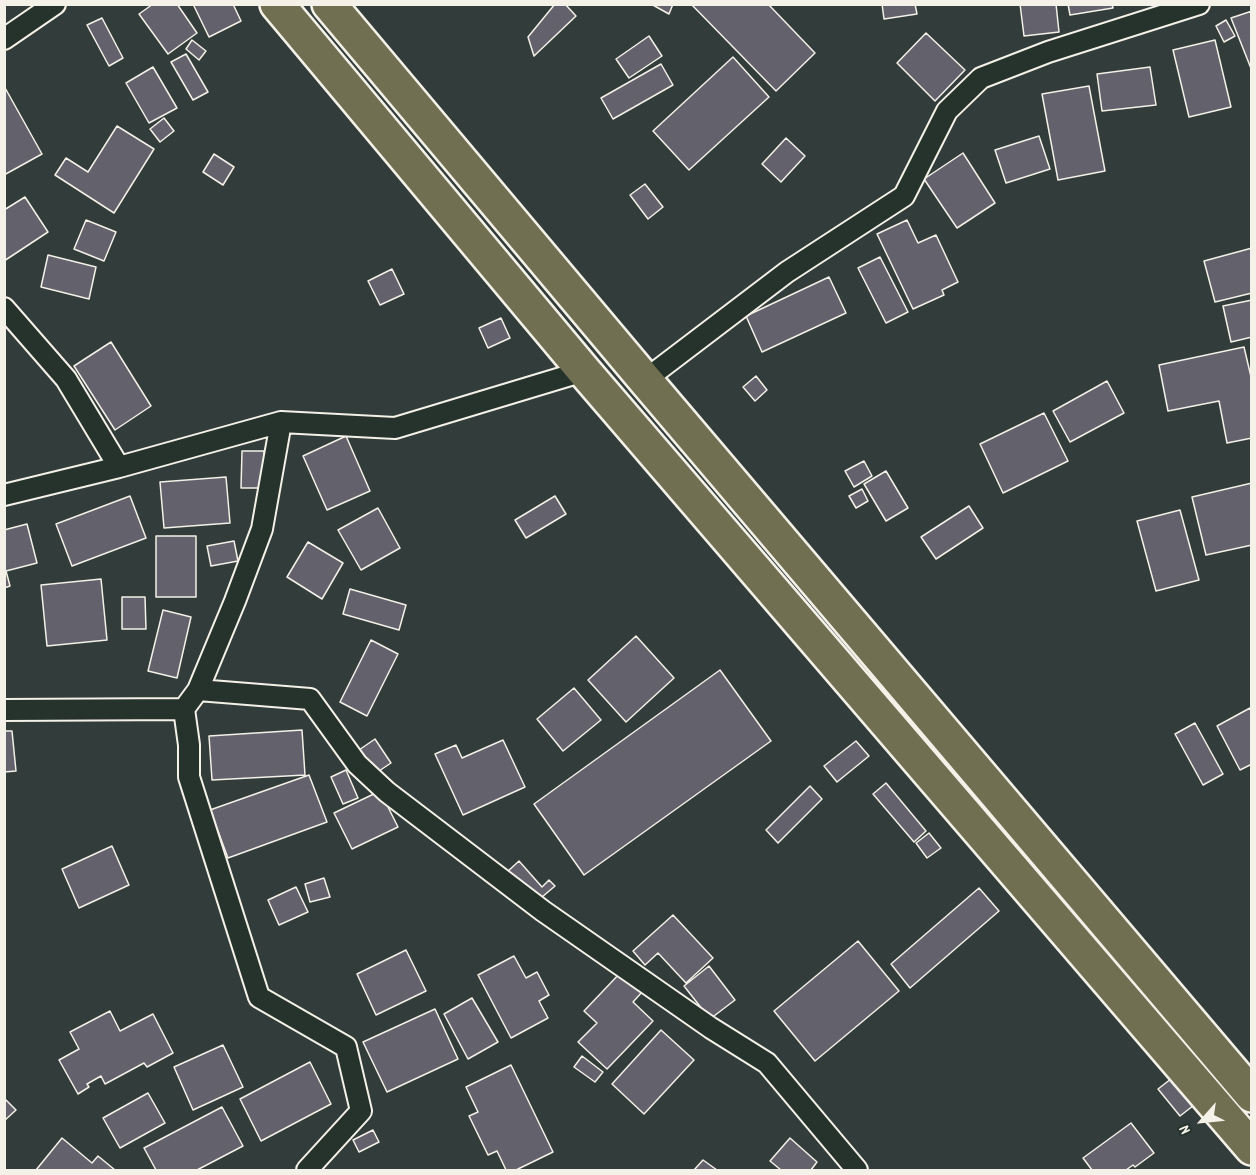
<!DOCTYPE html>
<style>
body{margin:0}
#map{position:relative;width:1256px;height:1175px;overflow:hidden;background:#323c3a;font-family:Dekko,sans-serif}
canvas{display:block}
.frame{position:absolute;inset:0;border:6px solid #f4f1e8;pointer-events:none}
.north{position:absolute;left:1172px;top:1091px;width:60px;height:60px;-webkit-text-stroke:4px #26332d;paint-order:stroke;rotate:243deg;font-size:16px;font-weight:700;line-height:24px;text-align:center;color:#f4f1e8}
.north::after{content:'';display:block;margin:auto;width:21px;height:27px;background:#f4f1e8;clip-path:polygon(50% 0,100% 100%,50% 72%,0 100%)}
</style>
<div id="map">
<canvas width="1256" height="1175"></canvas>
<div class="frame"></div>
<div class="north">N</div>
</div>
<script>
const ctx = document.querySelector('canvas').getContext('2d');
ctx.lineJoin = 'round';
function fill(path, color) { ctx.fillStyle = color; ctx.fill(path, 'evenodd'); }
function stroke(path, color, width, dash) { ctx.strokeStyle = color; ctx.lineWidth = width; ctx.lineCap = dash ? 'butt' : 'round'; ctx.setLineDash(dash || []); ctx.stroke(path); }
const building = new Path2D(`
 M153 4H177L197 33 168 54 139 14Z
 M193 4H233L241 21 209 37Z
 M555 4H565L576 16 534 56 528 37Z
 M651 4H673L669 14Z
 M691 4H768L815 53 776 91Z
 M882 4H915L917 14 884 19Z
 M1020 4H1056L1059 32 1024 36Z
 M1068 4H1112L1113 8 1070 15Z
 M1252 11V71L1231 18Z
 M102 18 123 58 109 66 87 25Z
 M1226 20 1235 36 1224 42 1216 26Z
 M926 33 965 70 935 101 897 63Z
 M649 36 662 56 629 78 616 59Z
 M192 40 206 51 199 60 186 49Z
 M1215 40 1231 107 1189 117 1173 50Z
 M186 54 208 92 193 100 171 62Z
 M733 57 769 97 689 170 653 131Z
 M661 64 673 85 613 119 601 98Z
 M153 67 177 108 149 123 126 83Z
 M1150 67 1156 105 1102 111 1097 74Z
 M4 86 42 154 4 175Z
 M1089 86 1105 171 1058 180 1042 94Z
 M164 118 174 131 160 142 150 129Z
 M117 126 154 149 114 213 55 175 66 158 88 172Z
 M1039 136 1050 169 1006 183 995 150Z
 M786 138 805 156 781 182 762 164Z
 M963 153 995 203 957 228 924 179Z
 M214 154 234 167 223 185 203 172Z
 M645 184 663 207 648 219 630 195Z
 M25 197 48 232 4 261V210Z
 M86 220 116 232 104 261 74 249Z
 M907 220 918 243 936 235 958 282 942 290 944 295 913 309 877 234Z
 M1252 248V293L1215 302 1204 261Z
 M48 255 96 267 89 299 41 287Z
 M880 257 908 312 886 323 858 268Z
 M392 269 404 294 380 305 368 281Z
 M829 277 846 313 762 352 746 316Z
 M1252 300V337L1231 342 1223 306Z
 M501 318 510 338 488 348 479 328Z
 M111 342 151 406 115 430 74 366Z
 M1244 347 1252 381V438L1227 443 1219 401 1168 411 1159 365Z
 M756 376 767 390 755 401 743 387Z
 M1107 381 1124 413 1070 442 1053 411Z
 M1044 413 1068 461 1003 493 980 444Z
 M346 436 370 491 327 510 303 456Z
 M242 451H264V488H241Z
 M864 461 872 476 854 487 845 471Z
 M886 471 908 508 886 521 864 484Z
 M226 477 230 523 164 528 160 482Z
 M1252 483V545L1206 555 1192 497Z
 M862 489 868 501 856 508 849 496Z
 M130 496 146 538 72 566 56 524Z
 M555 496 566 514 526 538 515 520Z
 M969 506 983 528 936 559 921 537Z
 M378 508 400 548 361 570 338 530Z
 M1180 510 1199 580 1156 591 1137 521Z
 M27 524 37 563 6 571 10 586 4 588V530Z
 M156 536H196V597H156Z
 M234 541 238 561 211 566 207 546Z
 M308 542 343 563 322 599 287 577Z
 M101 579 107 640 47 646 41 585Z
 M350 589 406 605 399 630 343 614Z
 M122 597H145L146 629H122Z
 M163 610 191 617 177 678 148 671Z
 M636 636 674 678 626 722 588 680Z
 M371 640 398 654 367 716 340 702Z
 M720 670 771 741 584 875 534 804Z
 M574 688 601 720 563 751 537 719Z
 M1250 708 1252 711V764L1240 770 1217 726Z
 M1195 723 1223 774 1203 785 1175 734Z
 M302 730 305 775 212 780 209 736Z
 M4 731H12L16 771 4 772Z
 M375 739 391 763 376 773 359 750Z
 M503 740 525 787 463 815 435 754 456 745 462 758Z
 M856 741 869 756 837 782 824 766Z
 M346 770 358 798 343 804 331 777Z
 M309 775 327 822 228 858 210 810Z
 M886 783 926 831 914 842 873 794Z
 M810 786 822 799 778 843 766 830Z
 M380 791 398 827 352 849 334 813Z
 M929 833 941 848 927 858 916 843Z
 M112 846 129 885 79 908 62 869Z
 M519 861 542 887 549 880 555 886 535 903 507 872Z
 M324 878 330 897 310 902 305 884Z
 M296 887 308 912 279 925 268 900Z
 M979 888 999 911 910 988 891 964Z
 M673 915 713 958 686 983 658 953 645 965 633 951Z
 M858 941 899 991 815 1061 774 1011Z
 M406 950 426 991 376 1015 357 974Z
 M514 956 526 978 537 972 549 995 539 1001 548 1018 511 1038 478 975Z
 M709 966 735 1000 710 1019 684 986Z
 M622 971 643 991 633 1002 653 1021 607 1069 578 1042 597 1023 584 1011Z
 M472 998 498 1042 468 1059 444 1014Z
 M435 1009 458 1059 387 1092 363 1042Z
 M110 1011 120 1031 153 1014 173 1053 147 1067 144 1063 105 1084 101 1076 87 1084 89 1087 78 1094 59 1060 79 1049 70 1032Z
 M661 1030 694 1060 644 1114 612 1084Z
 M223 1045 243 1087 193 1110 174 1067Z
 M582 1056 603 1072 595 1082 574 1067Z
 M310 1062 331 1104 261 1141 240 1099Z
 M511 1065 553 1152 516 1170H506L497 1151 488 1155 469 1116 478 1112 466 1087Z
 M1176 1075 1198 1102 1180 1116 1158 1089Z
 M148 1093 165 1123 120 1148 103 1118Z
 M4 1098 16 1110 4 1121Z
 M222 1107 243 1146 197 1170H156L144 1148Z
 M1131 1123 1154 1153 1135 1167 1133 1165 1126 1170H1092L1083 1158Z
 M373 1130 379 1142 359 1152 353 1140Z
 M62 1138 92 1163 98 1156 115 1170H36Z
 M790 1138 817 1162 811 1170H781L770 1161Z
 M703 1160 717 1170H694Z`);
const minor = new Path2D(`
 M4 39 55 4
 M4 308 66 379 119 467
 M645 380 787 272 904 196 947 111 981 78 1048 52 1199 4
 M281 422 262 529 235 601 198 690 310 699 357 764 387 792 543 911 711 1028 767 1063 857 1170
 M4 495 119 467 281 422 395 428 584 371
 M198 690 184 709 189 745V777L259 997 346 1047 361 1111 307 1170
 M4 710 184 709`);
const trunk = new Path2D(`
 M277 4 584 371 1252 1148
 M329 4 645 380 1252 1095`);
fill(building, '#63616c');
stroke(building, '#f4f1e8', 1.5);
stroke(minor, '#f4f1e8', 24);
stroke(trunk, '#f4f1e8', 38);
stroke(minor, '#26332d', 20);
stroke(trunk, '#716f52', 33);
</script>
